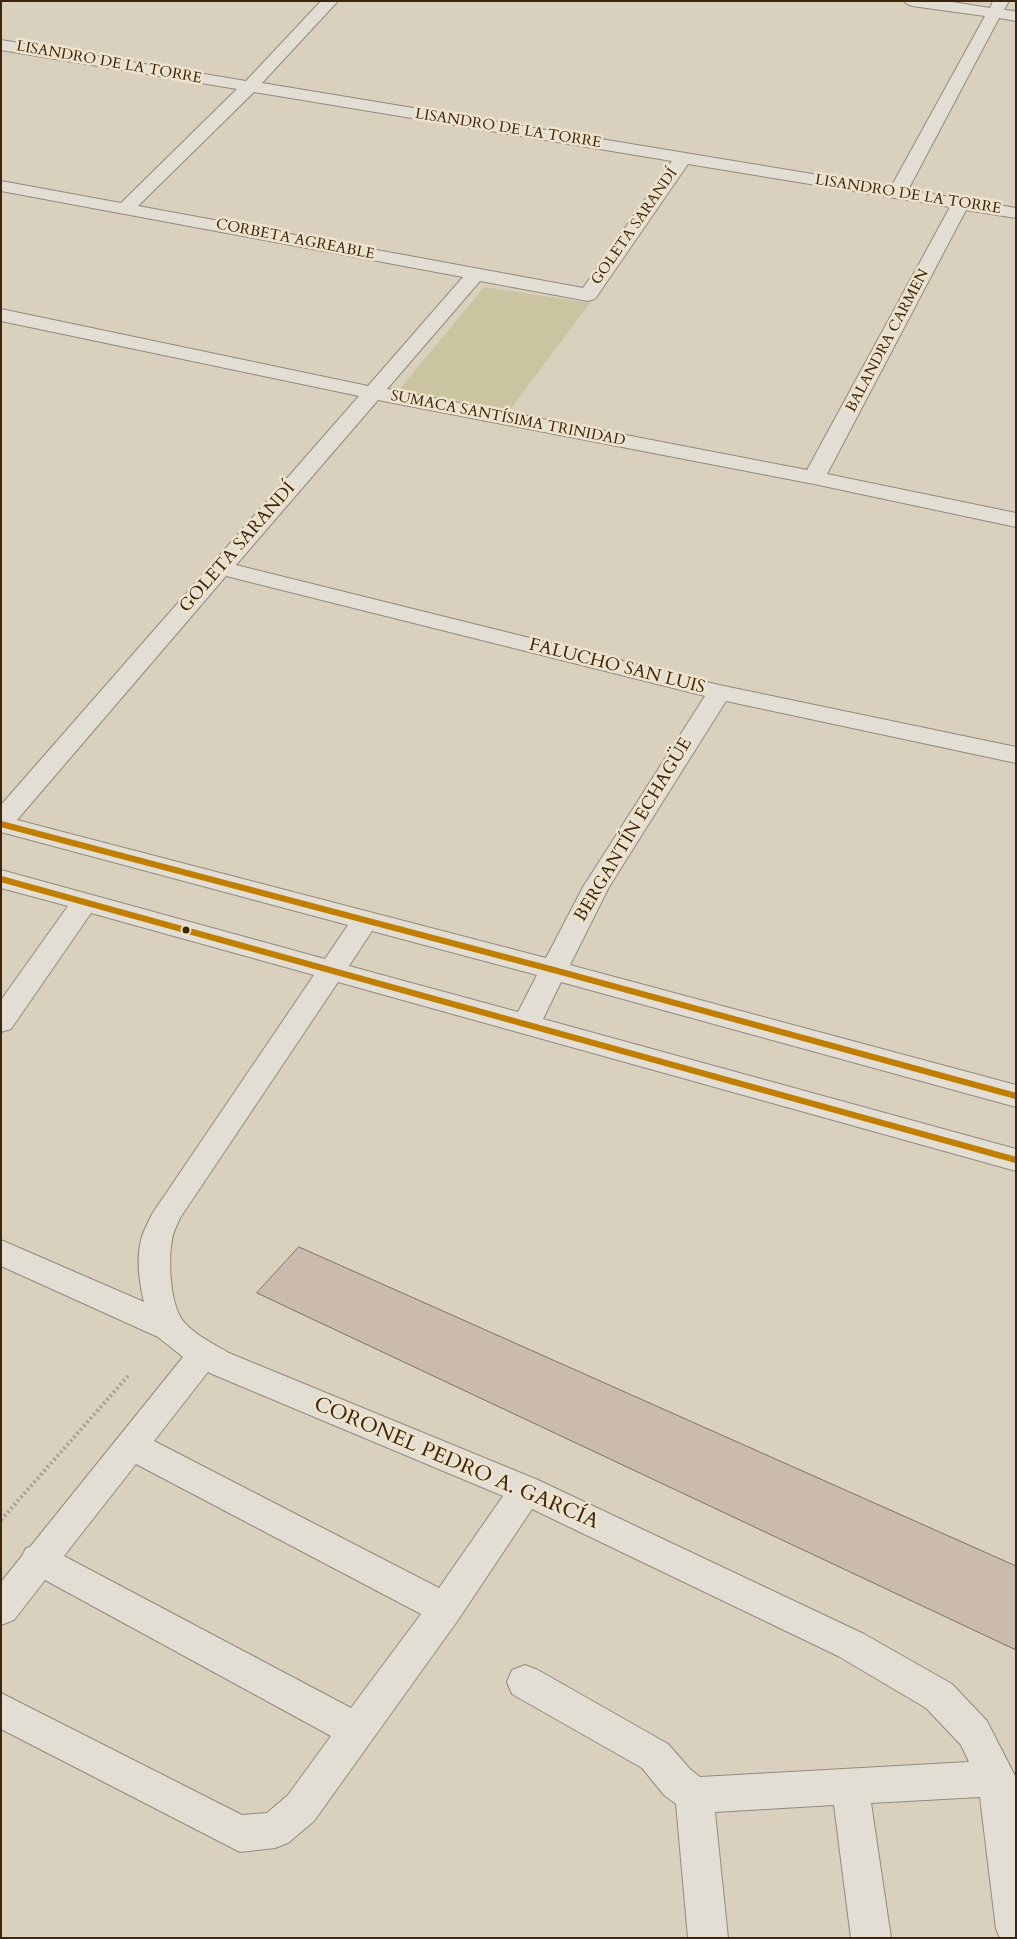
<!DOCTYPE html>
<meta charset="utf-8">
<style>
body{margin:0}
#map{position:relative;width:1017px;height:1939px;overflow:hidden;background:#d9d1be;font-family:Cardo,serif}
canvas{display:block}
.frame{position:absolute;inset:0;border:2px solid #3f250b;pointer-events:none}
</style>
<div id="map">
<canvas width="1017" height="1939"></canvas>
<div class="frame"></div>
</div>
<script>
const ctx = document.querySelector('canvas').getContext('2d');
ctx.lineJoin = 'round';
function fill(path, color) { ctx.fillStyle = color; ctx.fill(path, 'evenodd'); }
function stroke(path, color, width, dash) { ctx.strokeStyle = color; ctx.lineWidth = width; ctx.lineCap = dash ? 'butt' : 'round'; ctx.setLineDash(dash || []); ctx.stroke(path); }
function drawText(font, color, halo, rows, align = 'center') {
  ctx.font = font + ' Cardo,serif'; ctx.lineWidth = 5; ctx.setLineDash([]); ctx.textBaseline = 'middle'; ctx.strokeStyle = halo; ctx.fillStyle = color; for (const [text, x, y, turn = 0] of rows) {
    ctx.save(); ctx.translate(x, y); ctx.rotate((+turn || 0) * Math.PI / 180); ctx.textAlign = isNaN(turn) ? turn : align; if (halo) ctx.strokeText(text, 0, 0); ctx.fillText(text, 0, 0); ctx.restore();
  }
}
const green = new Path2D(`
 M484 287 590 303 510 410 399 390Z`);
const building = new Path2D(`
 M299 1247 1016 1566V1650L257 1293Z`);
const path = new Path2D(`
 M1 1520 128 1376`);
const minor = new Path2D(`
 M321 1H338L262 83 891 187 985 16 912 6 907 4 904 1H946L990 8 993 1H1009L1004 10 1016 11V21L999 18 908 190 1016 208V218L966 210 827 474 1016 513V527L814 484 378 400 236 565 719 685 1016 747V763L726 701 609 887 570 965 1016 1085V1107L561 982 543 1019 1016 1149V1171L338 982 180 1218C177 1225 173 1232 172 1240 168 1261 170 1306 184 1322 195 1335 214 1344 229 1353L538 1480 864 1634 952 1684 987 1721 1016 1778V1938H1000L996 1929 980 1797 871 1803 891 1938H851L834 1805 715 1812 728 1938H688L676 1804 664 1795 642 1768 512 1694 507 1682 512 1670 525 1665 538 1670 668 1744 690 1769 700 1777 969 1762 961 1745 926 1708 838 1656 532 1509 458 1620 314 1821 288 1843 275 1848 240 1852 1 1729V1693L242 1815 267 1813 288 1795 331 1736 45 1580 14 1620 1 1625V1582L22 1556 26 1548 30 1547 183 1357 158 1337 1 1266V1240L144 1302C139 1282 136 1256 142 1236 145 1228 149 1221 152 1214L314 975 91 913 11 1029 1 1032V1000L68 906 1 888V870L325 959 348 925 1 832V805L359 396 1 321V309L368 386 463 277 1 191V181L121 203 237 89 1 50V40L246 81ZM254 92 672 161 583 288 138 206ZM688 164 950 207 807 470 387 389 480 281 588 301 595 299ZM226 576 705 696 583 887 546 958 17 820ZM372 931 537 975 518 1012 349 966ZM208 1372 212 1374 503 1496 439 1588 154 1441ZM136 1464 421 1614 351 1708 64 1556Z`);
const bus1 = new Path2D(`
 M1 824 554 970 1016 1096
 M1 879 1016 1160`);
const markers = [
 [186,930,4.5,"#3f250b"]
];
const farStreetnames = [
 ["LISANDRO DE LA TORRE",109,63,10],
 ["LISANDRO DE LA TORRE",508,129,9],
 ["LISANDRO DE LA TORRE",908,195,9],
 ["GOLETA SARANDÍ",635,227,-55],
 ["CORBETA AGREABLE",295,240,11],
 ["BALANDRA CARMEN",888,341,-62],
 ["SUMACA SANTÍSIMA TRINIDAD",508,419,11]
];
const streetNames = [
 ["GOLETA SARANDÍ",238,548,-49],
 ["FALUCHO SAN LUIS",617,667,14],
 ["BERGANTÍN ECHAGÜE",634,830,-59]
];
const nearStreetnames = [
 ["CORONEL PEDRO A. GARCÍA",456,1464,23]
];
fill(green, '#cac5a0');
fill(building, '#cabbae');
stroke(building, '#7b7265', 1);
stroke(minor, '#928a7c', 2);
stroke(path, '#a49e94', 4, [2, 3]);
fill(minor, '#e2ded4');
stroke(bus1, '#c07f03', 6);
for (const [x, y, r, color] of markers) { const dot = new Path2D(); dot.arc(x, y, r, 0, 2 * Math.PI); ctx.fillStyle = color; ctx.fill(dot); stroke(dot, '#eee4cd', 2); }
drawText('15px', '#3f250b', '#eee4cd', farStreetnames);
drawText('18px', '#3f250b', '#eee4cd', streetNames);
drawText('21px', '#3f250b', '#eee4cd', nearStreetnames);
</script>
